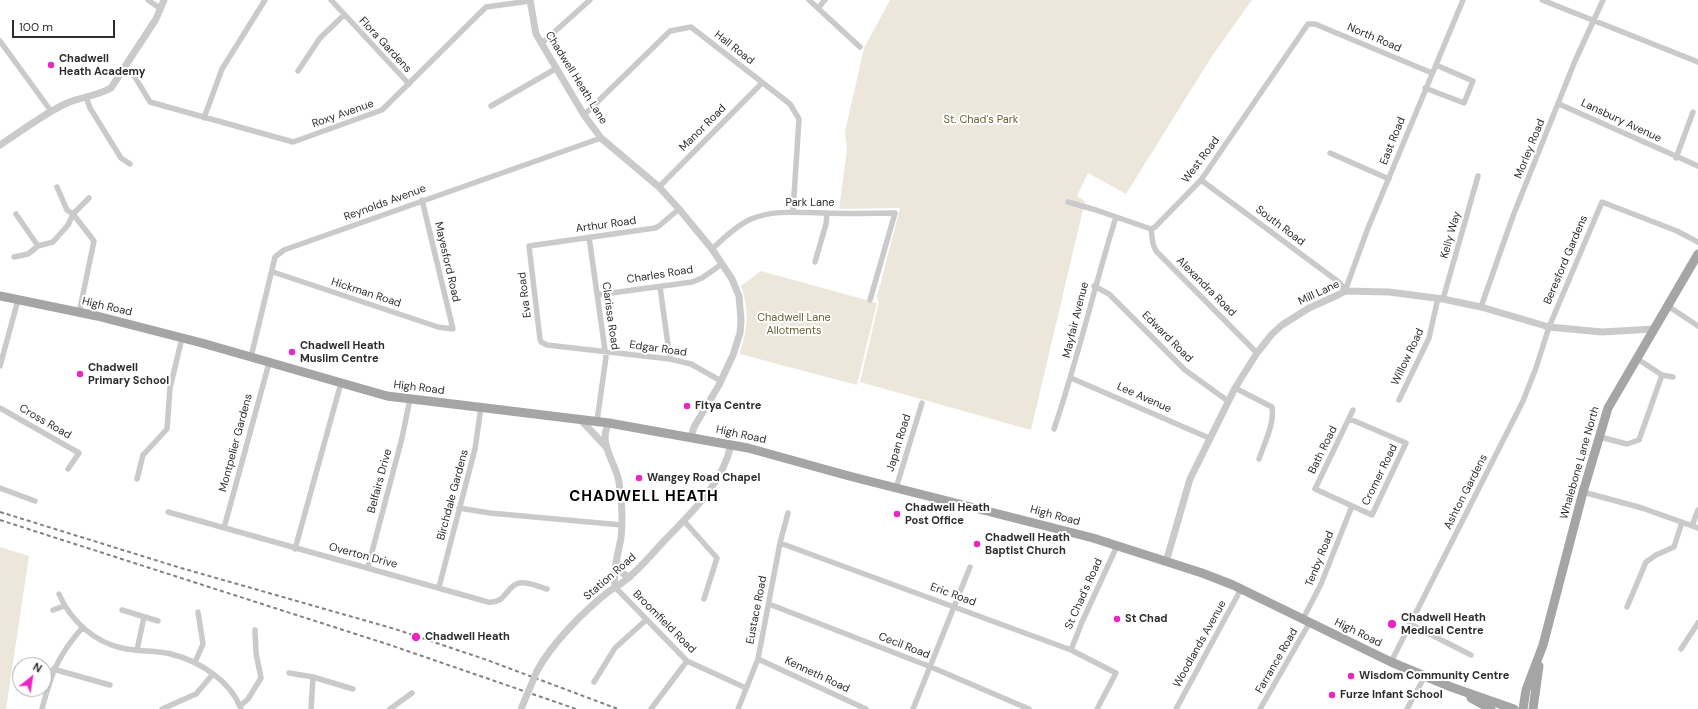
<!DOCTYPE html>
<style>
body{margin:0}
#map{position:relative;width:1698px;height:709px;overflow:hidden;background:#fff;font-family:"DM Sans",sans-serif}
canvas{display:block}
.north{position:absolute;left:12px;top:657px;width:40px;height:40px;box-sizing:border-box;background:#fff;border:1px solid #ababab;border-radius:50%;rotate:30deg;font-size:11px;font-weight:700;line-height:16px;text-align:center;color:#2d2d2d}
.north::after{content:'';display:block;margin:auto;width:14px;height:18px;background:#ec27c1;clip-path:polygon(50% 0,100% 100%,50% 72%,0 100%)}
.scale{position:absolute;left:12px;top:20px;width:103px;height:18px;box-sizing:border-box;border:2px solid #2d2d2d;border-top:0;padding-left:5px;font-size:12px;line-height:14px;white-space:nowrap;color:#2d2d2d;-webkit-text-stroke:3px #fff;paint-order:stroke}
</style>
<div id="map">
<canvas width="1698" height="709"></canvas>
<div class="north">N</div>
<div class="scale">100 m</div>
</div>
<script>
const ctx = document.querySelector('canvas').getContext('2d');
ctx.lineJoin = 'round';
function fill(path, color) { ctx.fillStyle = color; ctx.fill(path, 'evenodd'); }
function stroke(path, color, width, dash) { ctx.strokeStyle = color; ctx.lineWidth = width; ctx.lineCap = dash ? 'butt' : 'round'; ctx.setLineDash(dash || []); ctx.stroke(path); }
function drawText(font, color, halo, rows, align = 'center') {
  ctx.font = font + ' "DM Sans",sans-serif'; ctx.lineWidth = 4; ctx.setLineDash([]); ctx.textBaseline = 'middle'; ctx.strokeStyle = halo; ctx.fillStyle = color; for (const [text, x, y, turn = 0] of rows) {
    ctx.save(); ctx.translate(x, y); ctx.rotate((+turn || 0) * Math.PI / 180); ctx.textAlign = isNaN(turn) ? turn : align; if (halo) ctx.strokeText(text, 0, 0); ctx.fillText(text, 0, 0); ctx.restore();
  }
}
const green = new Path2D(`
 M890 0H1252L1212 56 1126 194 1088 173 1077 196 1085 201 1031 430 860 382 879 302 877 297 900 208 839 209 847 149 845 132 864 48Z
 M761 271 877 303 857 385 740 354C747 327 750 314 741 286Z
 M0 547 29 556 6 709H0Z`);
const minor = new Path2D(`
 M148 0 161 9
 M331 0 409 84
 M809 0 860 47
 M1542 0 1698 62
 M818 8 825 0
 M0 41 51 111
 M542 43 590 0
 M124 68 135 77 150 102 293 142 382 110 486 7 530 1
 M298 71 320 38 344 15
 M1425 88 1464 103 1473 81 1436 65
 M86 97 90 108 121 158 130 164
 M1559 104 1698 166
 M491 106 557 68
 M584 115 670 31 691 27 790 104 799 119 793 211
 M204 118 222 69 265 0
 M1330 153 1389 179
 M1676 158 1693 112
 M1201 180 1340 283 1345 291
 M57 187 67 210 73 214 94 241 79 313
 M659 187 762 83
 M1068 202 1096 210 1151 229 1155 227 1201 180 1308 24H1315L1432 73
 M679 209 659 226 655 228 529 246 540 339 541 342 547 345 670 359 691 364 721 381
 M16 214 38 246 53 242 68 225 73 214 89 198
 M1151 229 1153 244 1156 251 1257 353
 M589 237 606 357 597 421
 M712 249C724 238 736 226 751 219 776 209 801 213 827 213 850 214 873 213 895 213L870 300
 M14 257 28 254 38 246
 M815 262 826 224 827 213
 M273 272 438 327 453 329 422 200
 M1094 286 1109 294 1185 370 1228 401
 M660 287 670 359
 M1345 291 1368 228 1463 0
 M597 295 692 282 702 278 722 264
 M1443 299 1478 176
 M1668 306 1698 326
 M1481 307 1513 216 1575 61 1603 0
 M251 357 275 257 284 250 601 138
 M1636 358 1662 375 1673 377
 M0 366 18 300
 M1071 378 1209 438
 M1235 388 1272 407C1275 423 1264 444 1259 459
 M1399 400 1429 338 1438 298
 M0 408 79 453 68 469
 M1350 419 1406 443 1372 515 1315 489 1353 410
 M1054 429C1078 359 1094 287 1116 217
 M1600 437 1627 444 1639 440 1662 375
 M137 479 143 455 167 429 170 388 182 338
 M0 488 35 501
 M896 488 922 403
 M1583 492 1642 508 1698 528
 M459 508 490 513 622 525
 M168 512 488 602C506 604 506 586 519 583 528 581 539 587 547 589
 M684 521 717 558 704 599
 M1692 526 1698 510
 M224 528 269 363
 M780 543 1071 650 1116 673 1097 709
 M295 549 341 383
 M368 567 402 438 410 399
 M439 587 475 449 481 407
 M615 587 687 661 746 688
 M59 594C70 620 94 642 122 648 138 652 155 650 171 654 199 661 231 681 241 709
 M769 604 931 667 1029 709
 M1627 607 1646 562 1656 555 1674 547 1682 522
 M53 610 64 606
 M122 610 158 621
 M1303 619 1321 584 1352 506
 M1410 624 1471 655
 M1681 649 1698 623
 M137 650 144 617
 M1071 650 1082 622 1117 546
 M758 659 866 709
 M195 662 203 644 198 612
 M1391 662 1523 401 1536 368 1549 327 1602 202 1677 231 1698 242
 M53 669 110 685
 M289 673 313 677 353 689
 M594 682 615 648 646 620
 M240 706 248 699 261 678 256 653 255 630
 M42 709C51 674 58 655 83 627
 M162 709 196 694 213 674
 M311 709 313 677
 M390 709 412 693
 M651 709 687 661
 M738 709 758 659 780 543 788 513
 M913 709 970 567
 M1176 709 1241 589
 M1260 709 1310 622
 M1407 709 1425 676`);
const tertiary = new Path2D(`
 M530 0 536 34 584 115 601 138 659 187 679 209 712 249 732 279 739 296 741 320 740 333 733 355 719 385 694 427 691 437
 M0 145C22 131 43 114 67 103 81 97 97 96 111 88L156 19 164 0
 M580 419 607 448
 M609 423C597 443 616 463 619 482 622 500 623 519 621 538 618 554 613 570 615 587
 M1166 562 1190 479 1235 388 1257 353 1272 334 1282 325 1309 308 1338 295 1345 291 1389 292 1443 299 1481 307 1549 327 1602 332 1654 329
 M616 566 625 575 630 577
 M537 671C552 643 583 612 608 592 613 588 619 586 623 582 638 571 651 555 664 541 691 513 722 485 731 445`);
const primary = new Path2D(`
 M0 296 97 316 202 343 387 396 609 423 748 448 849 476 1093 538 1202 573 1233 585 1391 662 1451 687 1514 709
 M1471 698 1491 709
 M1523 709 1526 690 1543 645 1583 492 1608 408 1698 254
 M1533 709 1539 666`);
const rail = new Path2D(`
 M0 512 181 568 395 629 487 660 618 709
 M0 520 390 645 576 709`);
const tertiaryBridge = new Path2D(`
 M521 709 537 671`);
const markers = [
 [51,65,4,"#ec27c1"],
 [292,352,4,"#ec27c1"],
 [80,374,4,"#ec27c1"],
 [687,406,4,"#ec27c1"],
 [639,478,4,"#ec27c1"],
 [897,514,4,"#ec27c1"],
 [977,544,4,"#ec27c1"],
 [1117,619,4,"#ec27c1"],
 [1392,624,5,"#ec27c1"],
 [416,637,5,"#ec27c1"],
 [1351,676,4,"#ec27c1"],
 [1332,695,4,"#ec27c1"]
];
const streetNames = [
 ["North Road",1374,38,23],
 ["Flora Gardens",385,45,47],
 ["Hall Road",734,48,38],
 ["Chadwell Heath Lane",576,78,58],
 ["Roxy Avenue",343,114,-19],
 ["Lansbury Avenue",1621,121,25],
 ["Manor Road",703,128,-45],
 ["East Road",1393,141,-68],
 ["Morley Road",1530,149,-68],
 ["West Road",1201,160,-53],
 ["Reynolds Avenue",385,203,-20],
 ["Park Lane",810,203],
 ["Arthur Road",606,225,-8],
 ["South Road",1280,226,37],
 ["Kelly Way",1451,235,-74],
 ["Beresford Gardens",1566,260,-67],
 ["Mayesford Road",447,262,77],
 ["Charles Road",660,275,-9],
 ["Alexandra Road",1206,287,45],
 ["Hickman Road",366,293,18],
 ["Mill Lane",1319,293,-25],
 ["Eva Road",525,295,-97],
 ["High Road",107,307,13],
 ["Clarissa Road",610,316,82],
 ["Mayfair Avenue",1076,320,-76],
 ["Edward Road",1167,337,45],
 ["Edgar Road",658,349,8],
 ["Willow Road",1408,357,-65],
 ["High Road",419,388,7],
 ["Lee Avenue",1144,398,24],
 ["Cross Road",45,422,30],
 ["High Road",741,435,12],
 ["Montpelier Gardens",236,443,-75],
 ["Japan Road",899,443,-73],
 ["Bath Road",1323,450,-64],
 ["Whalebone Lane North",1580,463,-74],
 ["Cromer Road",1380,475,-64],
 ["Belfairs Drive",380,481,-75],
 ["Ashton Gardens",1466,492,-63],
 ["Birchdale Gardens",453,495,-75],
 ["High Road",1055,516,15],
 ["Overton Drive",363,556,15],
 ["Tenby Road",1320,559,-68],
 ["Station Road",610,577,-41],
 ["St Chad's Road",1084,594,-66],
 ["Eric Road",953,595,20],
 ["Eustace Road",757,610,-79],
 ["Broomfield Road",664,622,45],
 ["High Road",1358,633,26],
 ["Woodlands Avenue",1200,644,-61],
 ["Cecil Road",904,646,21],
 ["Farrance Road",1277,661,-60],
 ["Kenneth Road",817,675,25]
];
const poiNames = [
 ["Chadwell",59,59],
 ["Heath Academy",59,72],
 ["Chadwell Heath",300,346],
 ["Muslim Centre",300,359],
 ["Chadwell",88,368],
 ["Primary School",88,381],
 ["Fitya Centre",695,406],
 ["Wangey Road Chapel",647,478],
 ["Chadwell Heath",905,508],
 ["Post Office",905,521],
 ["Chadwell Heath",985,538],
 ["Baptist Church",985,551],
 ["Chadwell Heath",1401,618],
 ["Medical Centre",1401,631],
 ["St Chad",1125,619],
 ["Chadwell Heath",425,637],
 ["Wisdom Community Centre",1359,676],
 ["Furze Infant School",1340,695]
];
const parkNames = [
 ["St. Chad's Park",981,120],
 ["Chadwell Lane",794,318],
 ["Allotments",794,331]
];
const districtNames = [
 ["CHADWELL HEATH",644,497]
];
fill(green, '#ece7da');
stroke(minor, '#cacaca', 5.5);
stroke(tertiary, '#cacaca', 7);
stroke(primary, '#a5a5a5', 9);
stroke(rail, '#828282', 2, [4, 3]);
stroke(tertiaryBridge, '#cacaca', 7);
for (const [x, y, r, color] of markers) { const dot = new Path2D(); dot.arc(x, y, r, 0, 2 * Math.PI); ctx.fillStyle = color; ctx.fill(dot); stroke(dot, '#fff', 1.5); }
drawText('11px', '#2d2d2d', '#fff', streetNames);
drawText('bold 11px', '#2d2d2d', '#fff', poiNames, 'left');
drawText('11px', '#6a6239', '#fff', parkNames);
ctx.letterSpacing = '1px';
drawText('bold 15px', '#000', '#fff', districtNames);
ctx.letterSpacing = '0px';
</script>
